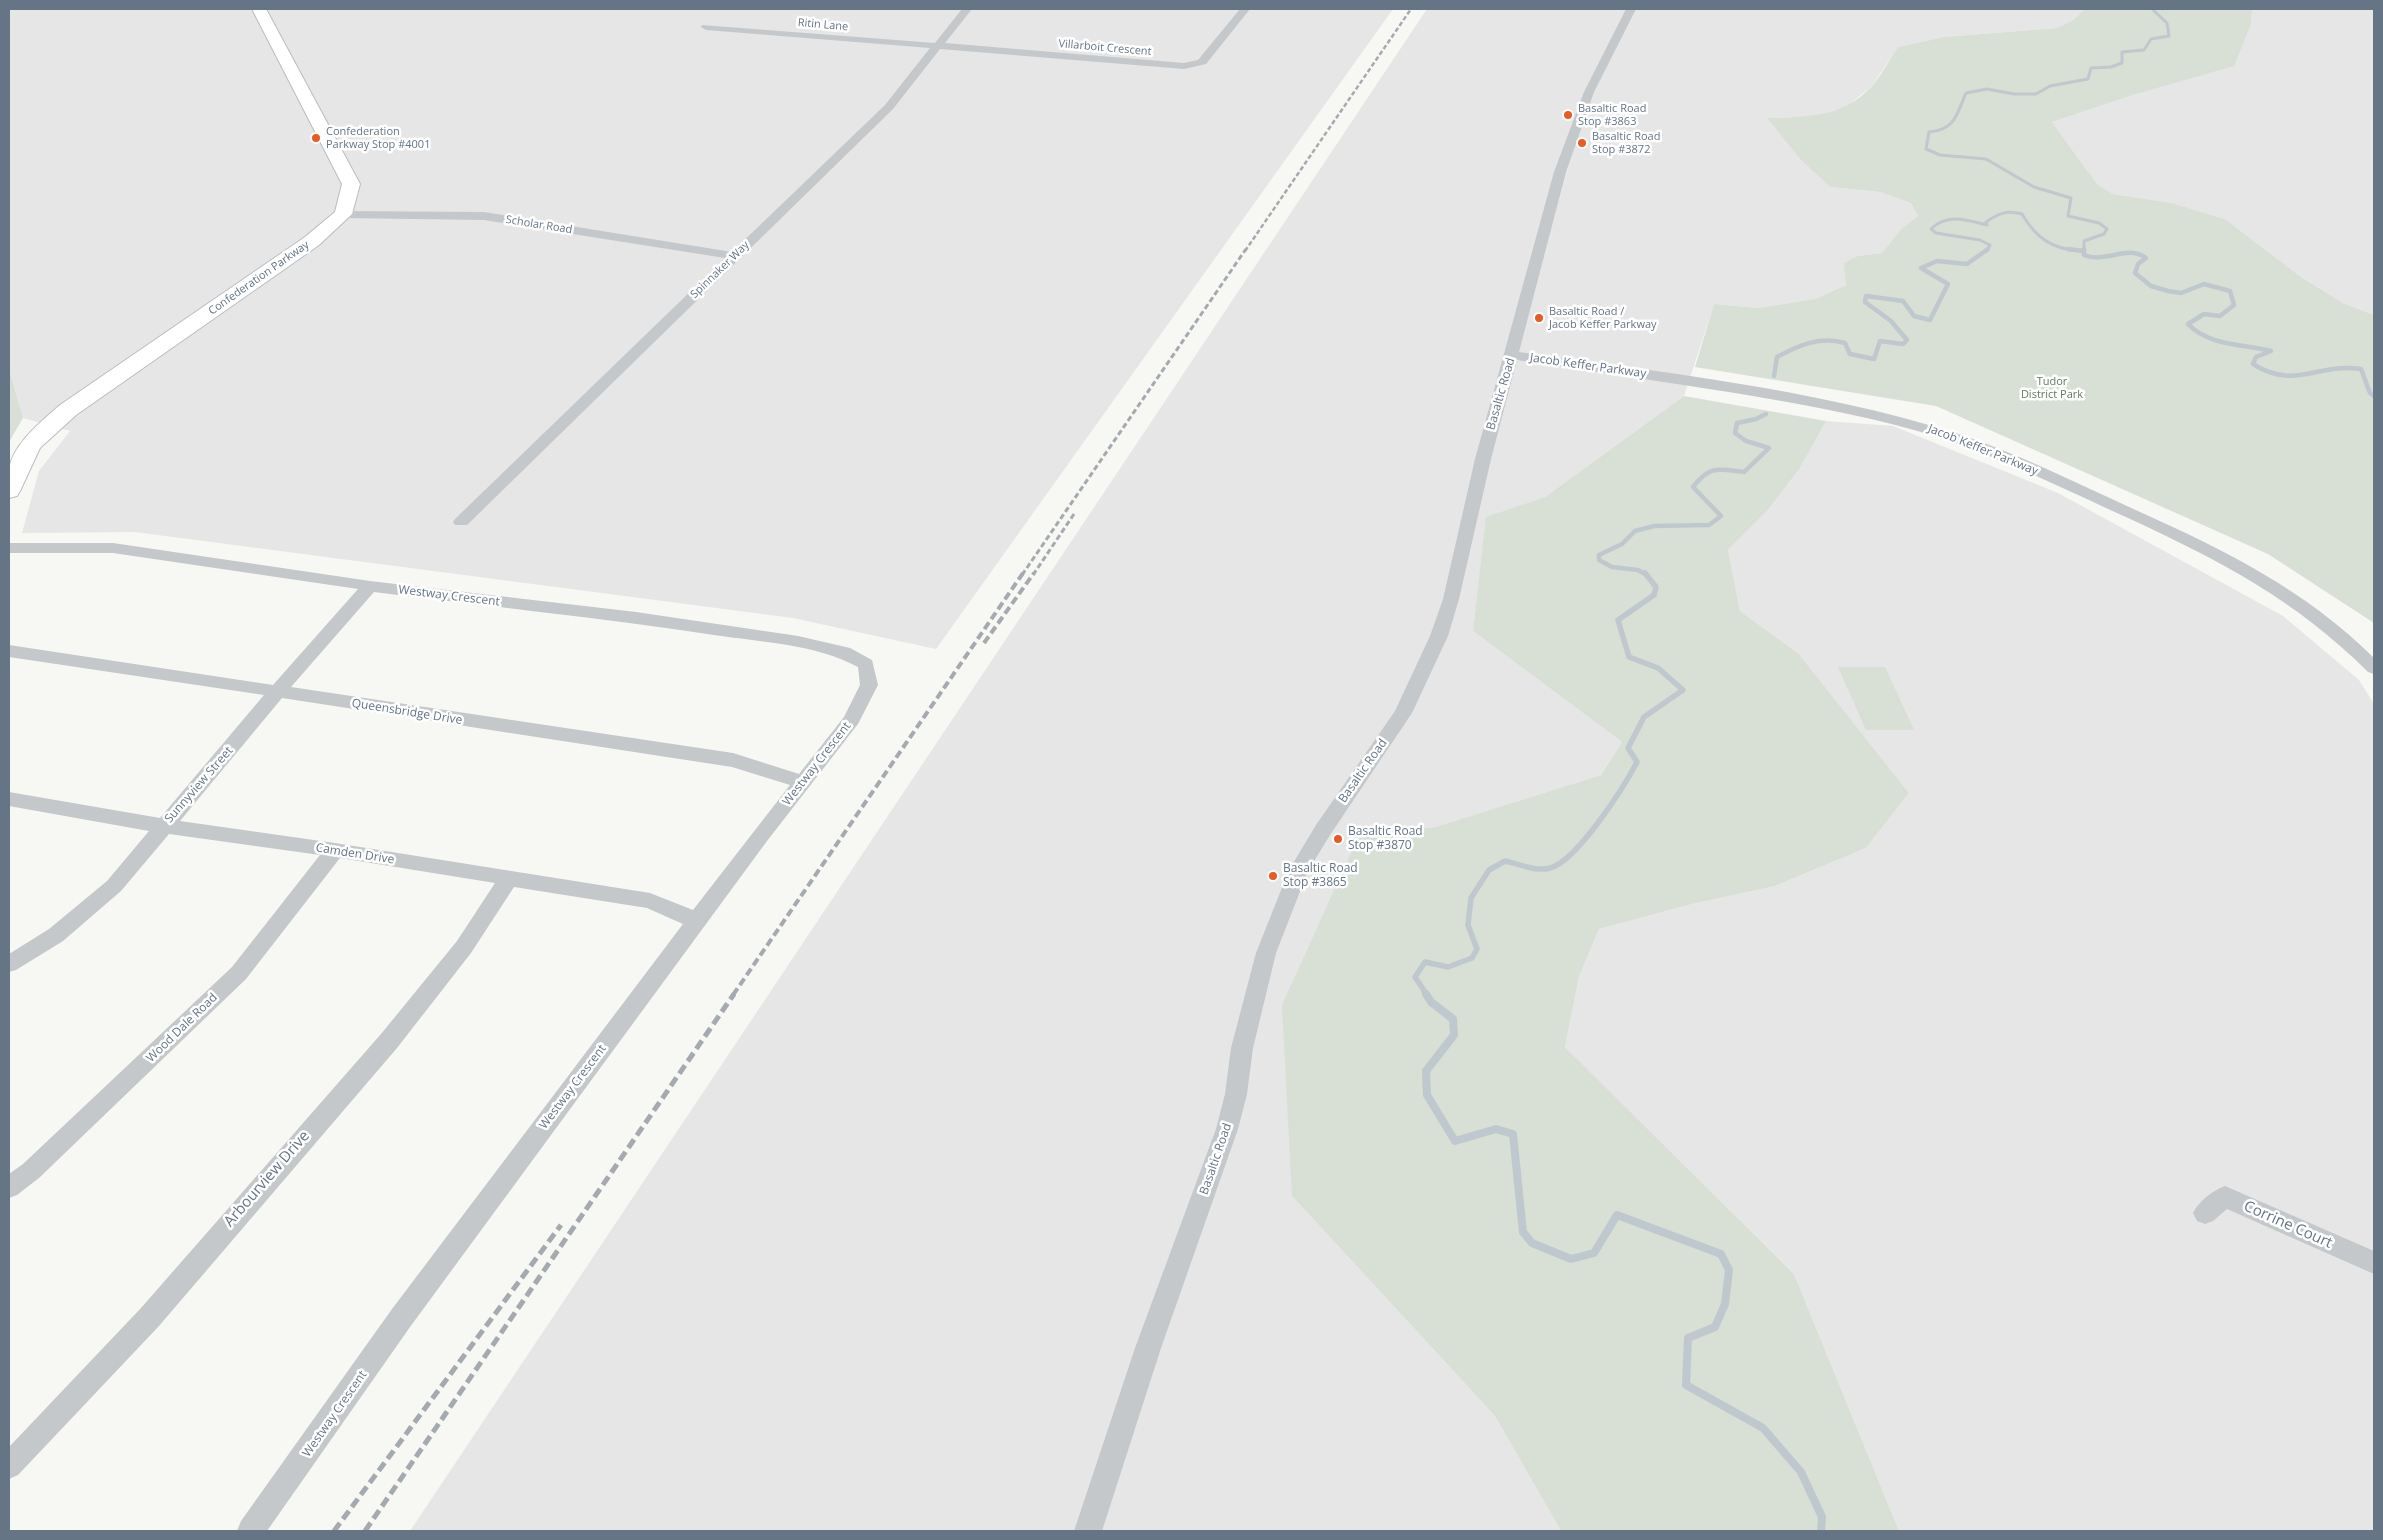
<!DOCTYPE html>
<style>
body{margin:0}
#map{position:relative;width:2383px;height:1540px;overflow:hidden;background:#f7f7f4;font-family:"Open Sans",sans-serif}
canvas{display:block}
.frame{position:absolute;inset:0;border:10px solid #657586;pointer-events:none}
</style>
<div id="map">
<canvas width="2383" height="1540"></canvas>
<div class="frame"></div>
</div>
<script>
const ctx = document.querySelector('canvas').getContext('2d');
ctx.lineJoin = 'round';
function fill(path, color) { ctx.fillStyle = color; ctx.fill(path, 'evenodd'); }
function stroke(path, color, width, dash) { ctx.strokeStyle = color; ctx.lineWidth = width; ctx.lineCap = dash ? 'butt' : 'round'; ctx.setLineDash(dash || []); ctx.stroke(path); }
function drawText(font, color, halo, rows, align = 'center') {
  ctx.font = font + ' "Open Sans",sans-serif'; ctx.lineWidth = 5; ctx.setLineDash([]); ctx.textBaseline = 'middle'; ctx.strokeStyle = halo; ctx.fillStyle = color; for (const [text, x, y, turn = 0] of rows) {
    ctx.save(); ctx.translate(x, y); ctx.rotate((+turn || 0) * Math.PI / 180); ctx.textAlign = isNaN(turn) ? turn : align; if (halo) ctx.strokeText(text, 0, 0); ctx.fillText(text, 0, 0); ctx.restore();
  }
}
const built = new Path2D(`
 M9 9H1393L936 649 793 618 135 532 22 533 39 471 70 431 23 418 9 369Z
 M1427 9H2085L2072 21 2057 28 1944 37 1898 47 1872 86 1846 107 1814 117 1768 118 1801 160 1830 187 1880 192 1911 203 1918 216 1902 228 1882 253 1858 256 1846 285 1815 299 1758 308 1714 304 1684 396 1545 497 1487 517 1473 631 1622 742 1601 775 1432 828 1362 829 1292 1196 1495 1416 1561 1531H410Z
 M2252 9H2374V315L2343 303 2301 277 2225 219 2172 203 2113 194 2097 184 2052 122 2136 94 2251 24Z
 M1826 421 1893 426 2058 493 2283 616 2359 680 2374 704V1531H1899L1794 1274 1565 1047 1579 977 1599 929 1692 904 1775 886 1866 848 1909 793 1799 654 1740 611 1728 550 1767 511 1800 468Z`);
const green = new Path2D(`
 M2085 9H2252L2251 24 2234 66 2136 94 2052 122 2097 184 2113 194 2172 203 2225 219 2301 277 2343 303 2374 315V623L2268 554 1936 406 1695 367 1714 304 1758 308 1815 299 1846 285 1844 263 1858 256 1882 253 1902 228 1918 216 1911 203 1880 192 1830 187 1801 160 1767 118C1806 117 1843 118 1872 86 1882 75 1889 60 1898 47L1944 37 2057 28 2072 21Z
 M9 369 23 418 9 442Z
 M1684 396 1826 421 1800 468 1767 511 1728 550 1740 611 1799 654 1909 793 1866 848 1775 886 1692 904 1599 929 1579 977 1565 1047 1794 1274 1899 1531H1561L1495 1416 1292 1196 1282 1005 1362 829 1432 828 1601 775 1622 742 1473 631 1486 517 1545 497Z
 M1838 667H1885L1914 730H1866Z`);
const streamFar3 = new Path2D(`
 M1987 251 1990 245 1980 240 1936 233 1931 229C1947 213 1967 220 1987 225L1986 222C1999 213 2007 210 2022 214 2036 238 2051 248 2078 251
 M2084 251V241L2104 234 2107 229 2099 223 2068 216 2071 198 2034 187 1986 159 1940 155 1926 149 1929 132C1955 130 1957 114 1966 93L1987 89 2014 94H2036L2050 86 2088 79 2091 68 2111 67 2122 63V52L2144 50 2151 39 2169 36 2167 23 2152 9`);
const streamFar2 = new Path2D(`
 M2068 249 2083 251
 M2084 249V255C2106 264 2127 244 2146 258L2138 264 2135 273 2151 286 2168 291 2181 293 2204 284 2230 291 2234 305 2220 316 2204 314 2188 324C2209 346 2243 344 2271 351L2256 357 2253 364C2296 391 2318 362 2361 369L2370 393 2374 396
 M1774 376 1777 357C1799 345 1820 336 1845 343L1850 354 1874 359 1880 341 1903 344 1907 340 1891 321 1865 302 1866 296 1903 301 1914 316 1930 320 1948 284 1921 268 1937 261 1967 264 1988 249
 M1647 575 1638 570 1612 567 1599 560V555L1622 544 1635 531 1654 526 1709 525 1721 516 1693 487C1710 465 1718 469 1744 472L1769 448 1746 441 1735 433 1737 423 1756 419 1766 414`);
const streamFar1 = new Path2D(`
 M1427 995 1415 977 1425 962 1448 967 1472 958 1477 949 1468 925 1471 898 1489 870 1505 861C1519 864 1536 872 1550 868 1577 861 1624 787 1637 762L1628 748 1644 717 1683 690 1658 668 1629 657 1618 620 1654 595 1656 587 1645 573`);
const stream = new Path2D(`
 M1426 994 1431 1002 1453 1019 1454 1035 1426 1071 1427 1095 1455 1141 1496 1129 1513 1134 1523 1232 1532 1243 1571 1259 1594 1253 1617 1215 1721 1254 1729 1270 1725 1304 1715 1327 1688 1338 1686 1385 1763 1428 1801 1472 1822 1517 1821 1531`);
const street = new Path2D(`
 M962 9H972L945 43 1184 63 1198 60 1240 9H1250L1206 64 1184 69 940 49 893 109 467 525H455L453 522 455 519 725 258 484 220 343 218 339 217 337 214 339 211 484 212 732 252 885 105 930 48 706 30 701 27 702 25 935 43Z
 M1626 9H1636L1594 92 1566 172 1519 352C1661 372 1815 389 1952 432 2016 452 2078 484 2140 512 2225 550 2307 591 2374 658V674L2368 672C2296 600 2219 560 2128 518 2058 486 1988 451 1914 430 1857 414 1799 404 1741 394 1666 382 1592 371 1517 360L1491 459 1459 599 1448 636 1412 713 1330 835 1308 871 1276 953 1253 1048 1247 1094 1238 1129 1161 1348 1102 1531H1074L1135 1348 1216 1129 1225 1094 1231 1048 1256 953 1289 870 1316 825 1395 711 1430 636 1443 599 1475 459 1554 172 1584 92Z
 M9 543H113L370 581 636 612 798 636 850 648 872 660 878 685 858 724 767 841 410 1327 267 1531H237L241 1521 392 1309 683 924 647 908 514 887 471 953 397 1048 159 1326 18 1475 9 1479V1447L141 1308 381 1034 457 941 495 883 340 858 246 979 39 1178 17 1195 9 1198V1174L23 1164 232 967 320 855 169 834 121 891 63 941 16 970 9 972V954L49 929 107 881 149 831 9 806V792L160 818 264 695 9 657V645L273 685 358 589 113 553H9ZM374 592C487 606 601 618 714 635 761 642 815 644 858 667L860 685 844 717 799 774 733 753 291 687ZM282 698 732 767 790 785 693 910 650 893 335 843 180 821Z
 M2225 1186 2374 1251V1274L2227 1209 2213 1221 2205 1224 2197 1221 2193 1213C2199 1201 2212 1191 2225 1186Z`);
const secondary = new Path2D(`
 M252 9H266L360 184 352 214 319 245 76 415 40 448 20 491 17 496 9 498C9 489 8 479 9 470 12 444 42 421 60 405L305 237 335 212 342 184Z`);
const railFar3 = new Path2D(`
 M1245 251 1411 9`);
const railFar2 = new Path2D(`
 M1022 575 1246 249
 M1033 575 1074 514`);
const railFar1 = new Path2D(`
 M984 643 1034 573
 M733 995 1023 573`);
const rail = new Path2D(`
 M334 1531 561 1225
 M365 1531 734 994`);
const markers = [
 [1568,115,5,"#e85b23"],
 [316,138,5,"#e85b23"],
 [1582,143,5,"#e85b23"],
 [1539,318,5,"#e85b23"],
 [1338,839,5,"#e85b23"],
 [1273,876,5,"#e85b23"]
];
const farStreetnames = [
 ["Ritin Lane",823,25,5],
 ["Villarboit Crescent",1105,48,5],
 ["Scholar Road",539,225,9],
 ["Spinnaker Way",720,270,-44],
 ["Confederation Parkway",259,278,-35]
];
const farPoinames = [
 ["Basaltic Road",1578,109],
 ["Stop #3863",1578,122],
 ["Confederation",326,132],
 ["Parkway Stop #4001",326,145],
 ["Basaltic Road",1592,137],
 ["Stop #3872",1592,150],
 ["Basaltic Road /",1549,312],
 ["Jacob Keffer Parkway",1549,325]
];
const farParknames = [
 ["Tudor",2052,382],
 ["District Park",2052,395]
];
const streetNames = [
 ["Jacob Keffer Parkway",1588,366,8],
 ["Basaltic Road",1501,394,-74],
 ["Jacob Keffer Parkway",1983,450,22],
 ["Westway Crescent",449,596,7],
 ["Queensbridge Drive",407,712,9],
 ["Westway Crescent",817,764,-52],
 ["Basaltic Road",1363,771,-55],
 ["Sunnyview Street",199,785,-49],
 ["Camden Drive",355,854,9],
 ["Wood Dale Road",182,1028,-44],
 ["Westway Crescent",573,1087,-53],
 ["Basaltic Road",1216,1159,-71],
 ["Westway Crescent",335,1414,-55]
];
const poiNames = [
 ["Basaltic Road",1348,832],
 ["Stop #3870",1348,846],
 ["Basaltic Road",1283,869],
 ["Stop #3865",1283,883]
];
const nearStreetnames = [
 ["Arbourview Drive",267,1179,-49],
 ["Corrine Court",2288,1225,24]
];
fill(built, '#e5e6e5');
fill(green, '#d8dfd5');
stroke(streamFar3, '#bfc8ce', 3);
stroke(streamFar2, '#bfc8ce', 4.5);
stroke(streamFar1, '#bfc8ce', 5.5);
stroke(stream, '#bfc8ce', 8);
stroke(secondary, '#b9bdc2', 2);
fill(street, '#c4c8cb');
fill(secondary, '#fff');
stroke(railFar3, '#a4aab0', 2.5, [4.5, 2.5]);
stroke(railFar2, '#a4aab0', 3, [5.5, 3]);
stroke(railFar1, '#a4aab0', 4, [8, 4]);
stroke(rail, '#a4aab0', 5, [10, 5]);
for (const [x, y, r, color] of markers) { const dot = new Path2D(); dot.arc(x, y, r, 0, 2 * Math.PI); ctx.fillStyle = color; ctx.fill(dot); stroke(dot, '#fff', 2); }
drawText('11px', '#657586', '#fff', farStreetnames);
drawText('11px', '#657586', '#fff', farPoinames, 'left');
drawText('11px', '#647860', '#fff', farParknames);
drawText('12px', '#657586', '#fff', streetNames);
drawText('12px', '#657586', '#fff', poiNames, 'left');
drawText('15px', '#657586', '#fff', nearStreetnames);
</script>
